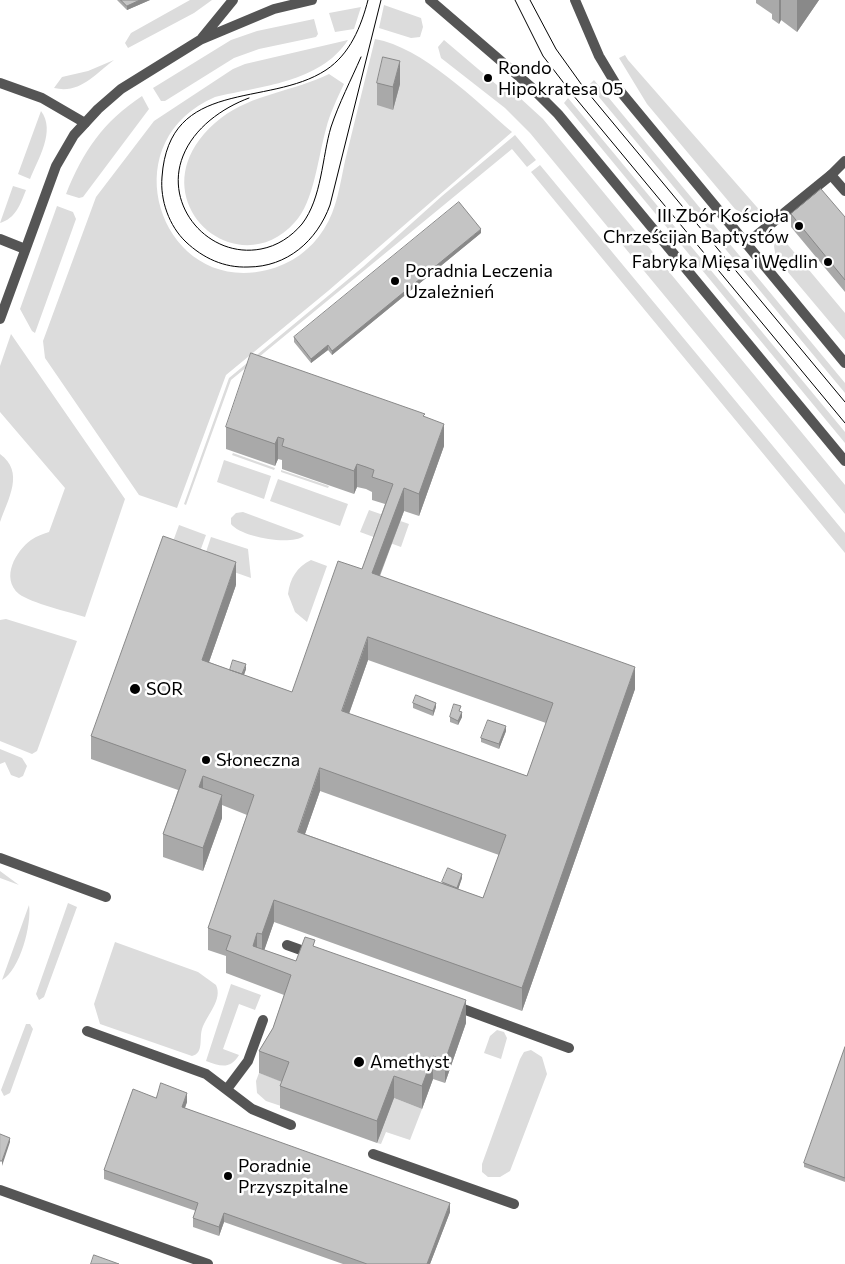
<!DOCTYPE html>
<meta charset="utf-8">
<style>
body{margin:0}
canvas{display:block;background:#fff}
</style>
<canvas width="845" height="1264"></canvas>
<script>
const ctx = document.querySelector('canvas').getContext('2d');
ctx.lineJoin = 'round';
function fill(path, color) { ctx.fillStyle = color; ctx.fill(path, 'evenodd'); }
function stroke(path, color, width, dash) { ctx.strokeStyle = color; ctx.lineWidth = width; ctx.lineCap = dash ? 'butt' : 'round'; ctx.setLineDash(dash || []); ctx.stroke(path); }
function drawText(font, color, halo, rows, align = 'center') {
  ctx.font = font + ' Commissioner,sans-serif'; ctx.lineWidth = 5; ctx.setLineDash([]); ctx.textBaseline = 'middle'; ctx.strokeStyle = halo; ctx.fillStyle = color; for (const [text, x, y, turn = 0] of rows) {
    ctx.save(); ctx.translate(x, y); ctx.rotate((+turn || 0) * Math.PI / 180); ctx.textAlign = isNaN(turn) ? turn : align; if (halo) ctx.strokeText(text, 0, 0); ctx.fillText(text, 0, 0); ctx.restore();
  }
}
const green = new Path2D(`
 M190 0H212L194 13 128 48 125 43 131 33Z
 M384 5 421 18 423 27 420 37 411 38 379 28Z
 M361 7 354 29 335 32 329 13Z
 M314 19 318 34 316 37 259 49 234 58 165 101H161L153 88 231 40 257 31Z
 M375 39C422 47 476 101 512 132L328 291 226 375 177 508 139 495 45 358 43 341 96 197 154 121 233 69 245 64 348 40C320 83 260 86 215 97 108 143 162 296 267 270 291 264 311 250 324 229 337 209 340 184 345 161 355 120 365 80 375 39Z
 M444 40 504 91 508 87 543 119 845 485V514L530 133 505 108 441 58 438 47Z
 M625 55 628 60 763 214 748 217 735 209 647 104 619 58Z
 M114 60C94 75 80 94 54 88L62 77 88 71Z
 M329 74 344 84C337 99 330 113 326 129 318 157 314 202 295 222 234 291 128 191 221 118 252 94 295 91 329 74Z
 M594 80 845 383V393L589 85Z
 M142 96 149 109 83 197 79 198 66 194C83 151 103 122 142 96Z
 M568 98 845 432V443L564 103Z
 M41 111C56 131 38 159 30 179L18 174Z
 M515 135 536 160 527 167 512 149 231 380 186 505 184 504 229 378 363 267 442 196Z
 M540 165 845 533V553L531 172Z
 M13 186 26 190C20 205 16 218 0 223Z
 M57 206 73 212 76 219 35 333 32 331 20 309Z
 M778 233 845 313V340L776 258 774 246Z
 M11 334 125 499 85 617C69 612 31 603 19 594 0 578 16 551 31 540 37 536 43 534 49 532L65 488 0 412V366Z
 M233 453 275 468 274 470 232 455Z
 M0 454C25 472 8 499 0 522Z
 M224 460 271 476 264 499 217 482Z
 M281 470 329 486 328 488 281 472Z
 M278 479 348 504 340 526 270 501Z
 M369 510 409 524 401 547 360 532Z
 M243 512 302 534 304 536C290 546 241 537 231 524V518L236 513Z
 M179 525 206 535 194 568 167 558Z
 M211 537 248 549 251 578 203 561Z
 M311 560 327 566 307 622 295 612 288 594C290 578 297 567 311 560Z
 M6 619 77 641 37 751 32 754 0 741V620Z
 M0 749 22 758 27 766 23 776 19 778 11 775 5 762 0 764Z
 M0 871 19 885 0 878Z
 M68 903 77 907 44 997 39 1000 36 994Z
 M29 905C32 924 20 970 2 980Z
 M115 942 198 972 216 985C223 1000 207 1014 202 1029 199 1039 204 1053 192 1056L100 1024 94 1004Z
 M231 984 261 995 255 1010 239 1004 223 1049 239 1055C230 1070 220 1066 206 1061Z
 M26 1024H30L33 1029 10 1093 4 1096 1 1090Z
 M497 1030 504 1032 507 1038 501 1059 484 1053 490 1036Z
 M531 1050 542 1057 547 1074 510 1171 500 1177H488L482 1172V1164L520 1059 524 1052Z
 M259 1073 289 1084 281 1106 266 1101 257 1093 256 1081Z
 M394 1098 422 1109 410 1140 386 1132 381 1144 377 1143Z`);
const service = new Path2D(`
 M0 83 42 98 85 123
 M831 175 845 161
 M0 239 25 249
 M0 858 106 897
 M287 945 312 954
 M455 1006 569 1048
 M87 1031 206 1074 252 1109 291 1125
 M227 1089 248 1061 263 1020
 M373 1154 514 1204
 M0 1190 208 1264`);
const minor = new Path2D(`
 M202 38 233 0
 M746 244 831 175 845 191
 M0 319 56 166 74 135 98 109 121 89 200 40 274 9 312 0`);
const tertiary = new Path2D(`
 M430 0 530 86 558 114 845 461
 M575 0 599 56 620 91 845 363`);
const tram = new Path2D(`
 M368 0C361 27 350 54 326 70 268 108 169 77 162 177 160 200 169 226 186 242 203 258 224 268 248 267 287 267 317 241 330 205L381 0
 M515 0 543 56 573 95 845 423
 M530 0 556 49 584 88 845 402
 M249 98C222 108 194 128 183 156 163 206 209 259 261 249 277 246 291 237 302 224 322 198 322 157 331 127 339 103 351 80 361 57`);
const wall = new Path2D(`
 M117 0H150L127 10Z
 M756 0H819L797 32 781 20 779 24 772 19V14L756 3Z
 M377 83 400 84 393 110 377 105Z
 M791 214 845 217V292L791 227Z
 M481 233 332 355 328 350 311 363 294 342V337Z
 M425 417 444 446 419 516 404 511 380 576 635 689 522 1011 274 922 264 950 296 961 315 947 466 1023 445 1083 433 1079 422 1109 394 1098 377 1143 280 1108V1086L282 1082 259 1073V1051L273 1028 284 995 226 973V956L208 950V928L247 815 222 805V818L203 871 163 857V834L178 790 91 759V736L236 585 209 662 230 670 246 669 244 675 292 692 362 569 385 504 372 500V492L366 489 357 487 354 494 282 469V460L278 459 275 466 226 449V427ZM368 660 546 723 527 776 349 714ZM320 791 499 855 483 898 458 889 462 878 442 883 305 834Z
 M413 703 436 707 433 716 413 708Z
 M461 711 462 717 458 725 450 722V717Z
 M506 731 499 749 481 742V738Z
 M845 1047V1182L804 1167V1163Z
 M156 1098 187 1102 185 1108 450 1212 430 1264H343L224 1222 219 1236 193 1227V1218L196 1211 104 1179V1170Z`);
const shadedWall = new Path2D(`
 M140 0H150L127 10V6Z
 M779 0H781V20L779 24Z
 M797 0H819L797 32Z
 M400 61V84L393 110V87Z
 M481 229V233L332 355V351Z
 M328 345V350L311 363V359Z
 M444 424V446L419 516V494Z
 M278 437V459L275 466V444Z
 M357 464V487L354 494V471Z
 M404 488V511L372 595V573Z
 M236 562V585L202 682V660Z
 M368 637V660L342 733V711Z
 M246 664V669L242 680V676Z
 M635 667V689L522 1011V988Z
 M436 703V707L433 716V711Z
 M462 712V717L458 725V721Z
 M506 726V731L499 749V744Z
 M320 768V791L298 854V832Z
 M203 776V798L199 787Z
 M222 795V818L203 871V848Z
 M462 874V878L457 893V888Z
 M274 900V922L262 957V934Z
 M257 933V955L253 946Z
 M466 1000V1023L445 1083V1061Z
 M433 1056V1079L422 1109V1086Z
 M394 1076V1098L377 1143V1121Z
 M187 1093V1102L182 1115V1107Z
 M10 1138V1142L2 1166V1161Z
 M450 1203V1212L430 1264H427Z
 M224 1213V1222L219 1236V1227Z`);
const building = new Path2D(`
 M121 0H140L127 6Z
 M383 57 400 61 393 87 377 83Z
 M821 189 845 217V280L791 214Z
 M459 202 481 229 332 351 328 345 311 359 294 337Z
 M251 353 425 414 423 416 444 424 419 494 404 488 372 573 635 667 522 988 274 900 262 934 257 933 253 946 296 961 305 937 315 940 313 946 466 1000 445 1061 433 1056 422 1086 394 1076 377 1121 280 1086 289 1062 259 1051 273 1028 291 975 226 950 231 936 208 928 254 795 203 776 199 787 222 795 203 848 163 834 186 770 91 736 163 536 236 562 202 660 292 692 338 561 362 569 393 484 372 477 374 470 366 467 357 464 354 471 282 446 284 439 278 437 275 444 226 427ZM368 637 553 703 527 776 342 711ZM320 768 506 835 483 898 298 832Z
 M233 660 246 664 242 674 230 670Z
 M416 695 436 703 433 711 413 703Z
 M454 704 461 706 459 711 462 712 458 721 450 717Z
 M488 720 506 726 499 744 481 738Z
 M448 868 462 874 457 888 442 882Z
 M845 1047V1178L804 1163Z
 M161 1083 187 1093 182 1107 450 1203 427 1264H367L224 1213 219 1227 193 1218 198 1203 104 1170 133 1089 156 1098Z
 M0 1134 10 1138 2 1161H0Z
 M94 1255 119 1264H91Z`);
const markers = [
 [488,78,5,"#000"],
 [799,226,5,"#000"],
 [828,262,5,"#000"],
 [395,281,5,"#000"],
 [135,689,6,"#000"],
 [206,760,5,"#000"],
 [359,1062,6,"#000"],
 [228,1176,5,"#000"]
];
const poiNames = [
 ["Rondo",498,68],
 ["Hipokratesa 05",498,89],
 ["III Zbór Kościoła",789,216,"right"],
 ["Chrześcijan Baptystów",789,237,"right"],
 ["Fabryka Mięsa i Wędlin",818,262,"right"],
 ["Poradnia Leczenia",405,271],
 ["Uzależnień",405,292],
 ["SOR",146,689],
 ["Słoneczna",216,760],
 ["Amethyst",370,1062],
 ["Poradnie",238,1166],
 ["Przyszpitalne",238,1187]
];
fill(green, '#dcdcdc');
stroke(service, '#555', 10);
stroke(minor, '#555', 10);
stroke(tertiary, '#555', 10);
stroke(tram, '#000', 1);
fill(wall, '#a9a9a9');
fill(shadedWall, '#898989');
fill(building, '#c4c4c4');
stroke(building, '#898989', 1);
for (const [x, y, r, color] of markers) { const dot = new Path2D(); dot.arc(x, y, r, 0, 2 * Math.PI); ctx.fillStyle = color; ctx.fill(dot); stroke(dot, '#fff', 2); }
drawText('18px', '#000', '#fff', poiNames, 'left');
</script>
